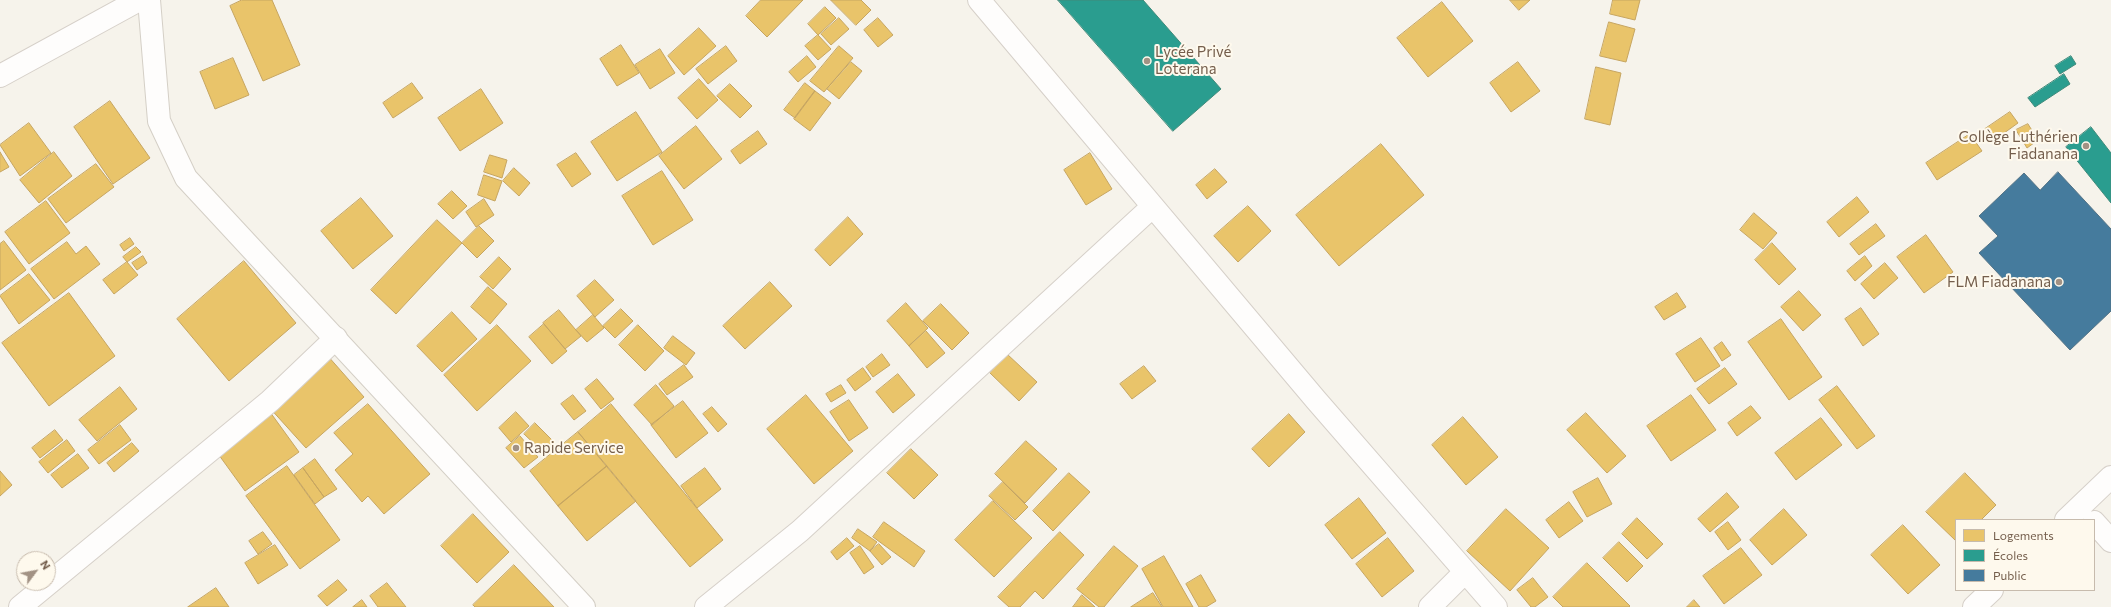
<!DOCTYPE html>
<meta charset="utf-8">
<style>
body{margin:0}
#map{position:relative;width:2111px;height:607px;overflow:hidden;background:#f6f3eb;font-family:Commissioner,sans-serif}
canvas{display:block}
.legend{position:absolute;left:1955px;top:519px;width:140px;height:72px;box-sizing:border-box;background:#fef9ed;border:1px solid #c7bbad;margin:0;padding:5px 7px;list-style:none;font-size:12px;color:#745e4c}
.legend li{display:flex;align-items:center;gap:8px;height:20px}
.legend b{width:20px;border:1px solid #c7bbad}
.north{position:absolute;left:16px;top:551px;width:40px;height:40px;box-sizing:border-box;background:#fef9ed;border:1px solid #c7bbad;border-radius:50%;rotate:58deg;font-size:11px;font-weight:700;line-height:16px;text-align:center;color:#745e4c}
.north::after{content:'';display:block;margin:auto;width:14px;height:18px;background:#a29284;clip-path:polygon(50% 0,100% 100%,50% 72%,0 100%)}
</style>
<div id="map">
<canvas width="2111" height="607"></canvas>
<ul class="legend">
<li><b style="height:11px;background:#e9c46a"></b>Logements</li>
<li><b style="height:11px;background:#2a9d8f"></b>Écoles</li>
<li><b style="height:11px;background:#457b9d"></b>Public</li>
</ul>
<div class="north">N</div>
</div>
<script>
const ctx = document.querySelector('canvas').getContext('2d');
ctx.lineJoin = 'round';
function fill(path, color) { ctx.fillStyle = color; ctx.fill(path, 'evenodd'); }
function stroke(path, color, width, dash) { ctx.strokeStyle = color; ctx.lineWidth = width; ctx.lineCap = dash ? 'butt' : 'round'; ctx.setLineDash(dash || []); ctx.stroke(path); }
function drawText(font, color, halo, rows, align = 'center') {
  ctx.font = font + ' Commissioner,sans-serif'; ctx.lineWidth = 4; ctx.setLineDash([]); ctx.textBaseline = 'middle'; ctx.strokeStyle = halo; ctx.fillStyle = color; for (const [text, x, y, turn = 0] of rows) {
    ctx.save(); ctx.translate(x, y); ctx.rotate((+turn || 0) * Math.PI / 180); ctx.textAlign = isNaN(turn) ? turn : align; if (halo) ctx.strokeText(text, 0, 0); ctx.fillText(text, 0, 0); ctx.restore();
  }
}
const homes = new Path2D(`
 M242 0H272L300 65 263 81 230 6Z
 M761 0H803L767 37 746 16Z
 M831 0H861L871 10 856 25Z
 M1510 0H1530L1519 10Z
 M1613 0H1640L1635 20 1610 14Z
 M1442 2 1473 41 1428 77 1397 38Z
 M825 7 836 18 818 35 808 24Z
 M839 18 849 29 831 45 821 34Z
 M878 18 893 35 878 47 864 30Z
 M1609 22 1635 29 1626 62 1600 56Z
 M699 28 716 46 684 75 668 56Z
 M818 35 831 49 818 60 805 46Z
 M621 45 639 73 617 86 600 59Z
 M726 46 737 61 708 84 696 69Z
 M839 46 853 58 824 92 810 81Z
 M660 49 675 73 650 89 635 65Z
 M807 56 816 67 798 82 789 72Z
 M233 58 249 95 215 109 200 72Z
 M851 62 862 71 839 99 827 89Z
 M1518 62 1540 91 1511 112 1490 83Z
 M1596 67 1621 73 1610 125 1585 119Z
 M699 79 718 100 697 119 678 98Z
 M412 83 423 98 393 118 383 103Z
 M805 83 815 91 795 118 784 110Z
 M730 84 752 106 740 118 717 96Z
 M481 89 503 123 460 151 438 118Z
 M815 91 831 103 810 131 794 119Z
 M110 101 150 158 113 184 74 127Z
 M636 112 662 152 617 181 591 142Z
 M2010 112 2018 123 1993 141 1985 129Z
 M29 123 51 153 20 176 0 145Z
 M2028 124 2038 140 2027 148 2016 130Z
 M696 126 722 159 684 189 659 156Z
 M758 131 767 144 740 164 731 151Z
 M1970 134 1982 151 1937 180 1926 163Z
 M1381 144 1424 195 1339 266 1296 215Z
 M0 152 9 167 0 172Z
 M54 152 72 176 39 203 20 180Z
 M576 153 591 174 572 187 557 165Z
 M1090 153 1112 189 1086 205 1064 170Z
 M490 155 507 160 502 178 484 172Z
 M96 164 114 187 66 223 48 199Z
 M514 168 530 183 519 196 503 181Z
 M1215 169 1227 182 1207 199 1196 185Z
 M662 171 693 220 653 245 622 196Z
 M484 175 502 181 495 201 478 195Z
 M452 191 467 206 453 219 438 204Z
 M1857 197 1869 212 1839 237 1827 222Z
 M361 198 393 236 353 269 321 231Z
 M484 199 494 215 476 227 466 212Z
 M46 201 70 233 29 264 5 232Z
 M1248 206 1271 231 1238 262 1214 236Z
 M1754 213 1777 233 1763 249 1740 230Z
 M848 217 863 234 830 266 815 250Z
 M437 220 462 243 396 314 371 290Z
 M1876 224 1885 236 1859 255 1850 244Z
 M479 226 494 241 477 258 462 243Z
 M1926 235 1953 272 1924 293 1897 257Z
 M130 238 134 244 124 251 120 245Z
 M4 241 26 270 0 290V244Z
 M67 242 76 254 86 246 100 264 54 299 31 269Z
 M1772 243 1796 269 1779 285 1755 260Z
 M136 247 141 252 127 262 123 257Z
 M143 256 147 263 137 270 132 263Z
 M1865 256 1872 266 1855 281 1847 271Z
 M499 257 511 269 493 289 480 277Z
 M244 261 296 323 229 381 177 319Z
 M127 262 138 275 114 294 103 280Z
 M1885 263 1898 278 1874 299 1861 284Z
 M29 274 50 300 19 324 0 296Z
 M595 280 614 300 595 317 577 296Z
 M770 282 792 306 745 349 723 326Z
 M488 287 507 304 490 324 471 307Z
 M1799 291 1821 315 1803 331 1781 307Z
 M69 293 115 356 49 406 2 343Z
 M1677 293 1686 307 1664 320 1655 307Z
 M906 303 928 328 909 346 887 321Z
 M941 304 969 333 952 350 923 321Z
 M1861 308 1879 334 1863 346 1845 319Z
 M621 309 633 321 615 338 603 326Z
 M559 310 581 336 565 349 543 323Z
 M452 312 477 339 442 372 417 346Z
 M593 315 604 328 587 342 576 330Z
 M1781 319 1822 377 1789 400 1748 342Z
 M544 324 567 351 552 364 529 337Z
 M497 325 531 361 477 411 444 375Z
 M638 325 664 351 645 371 619 345Z
 M926 331 945 353 927 368 909 346Z
 M673 336 695 353 686 365 664 348Z
 M1701 338 1720 366 1695 382 1676 354Z
 M1722 342 1731 355 1722 361 1714 348Z
 M882 354 890 365 873 377 866 367Z
 M1007 354 1037 382 1019 401 990 373Z
 M327 355 364 397 306 448 268 406Z
 M684 365 693 377 667 395 659 384Z
 M1144 366 1156 381 1132 399 1120 384Z
 M863 368 871 379 855 391 847 380Z
 M1725 368 1737 384 1709 404 1697 389Z
 M898 374 915 395 893 413 876 392Z
 M597 379 614 399 601 409 585 389Z
 M656 385 674 406 652 425 634 405Z
 M841 385 846 393 831 402 826 394Z
 M1837 386 1875 436 1857 449 1819 400Z
 M120 387 137 409 97 441 79 420Z
 M573 395 586 411 574 420 561 404Z
 M806 395 853 451 814 484 767 429Z
 M1691 395 1716 430 1671 461 1647 426Z
 M849 400 868 428 849 441 830 412Z
 M683 401 708 433 676 458 651 425Z
 M368 404 430 474 384 514 368 496 362 502 335 470 353 454 334 433Z
 M611 404 723 540 690 567 578 432Z
 M1751 406 1761 418 1737 436 1728 423Z
 M712 407 727 424 718 432 703 414Z
 M270 412 299 452 245 491 216 451Z
 M516 412 529 426 511 442 499 428Z
 M1586 413 1626 456 1607 473 1567 430Z
 M1289 414 1305 432 1269 467 1252 449Z
 M1463 417 1498 457 1466 485 1432 445Z
 M1821 418 1842 445 1796 480 1775 453Z
 M535 423 554 442 544 453 524 434Z
 M120 425 131 440 99 464 88 450Z
 M55 430 63 440 40 458 32 448Z
 M578 432 607 466 558 506 530 471Z
 M520 436 538 457 524 468 506 448Z
 M67 440 75 451 48 473 39 462Z
 M1026 441 1057 469 1025 503 995 474Z
 M132 443 139 451 114 472 107 463Z
 M911 449 938 475 914 499 887 473Z
 M78 454 89 468 62 488 51 475Z
 M315 459 337 489 324 497 303 468Z
 M287 466 340 540 300 569 246 496Z
 M607 466 636 501 587 541 558 506Z
 M303 468 324 497 315 504 294 475Z
 M705 468 721 489 697 508 681 486Z
 M0 471 12 485 0 496Z
 M1069 473 1090 492 1053 531 1033 511Z
 M1965 473 1996 505 1981 520H1956V541L1926 512Z
 M1598 478 1612 504 1587 517 1573 492Z
 M1003 482 1028 507 1015 520 989 496Z
 M1727 493 1739 507 1710 532 1698 519Z
 M1359 498 1386 533 1352 559 1325 525Z
 M993 501 1032 538 994 577 955 540Z
 M1569 502 1583 521 1559 538 1546 520Z
 M1506 509 1549 548 1510 591 1467 551Z
 M1784 509 1807 535 1772 565 1750 540Z
 M473 514 509 552 477 583 441 546Z
 M1637 518 1663 544 1647 559 1622 534Z
 M884 522 925 551 914 567 873 537Z
 M1728 522 1741 540 1728 550 1715 532Z
 M1903 525 1940 565 1908 594 1871 555Z
 M858 529 877 542 870 551 852 538Z
 M263 532 272 544 258 554 249 541Z
 M1060 532 1084 555 1043 599 1035 591 1020 607H1009L998 597Z
 M847 538 854 546 837 560 831 552Z
 M1388 538 1414 571 1382 597 1356 564Z
 M1619 542 1643 566 1627 582 1603 558Z
 M879 544 891 557 882 565 870 551Z
 M275 545 288 565 258 584 245 563Z
 M860 546 874 567 864 574 850 553Z
 M1114 546 1138 566 1104 607H1099L1077 589Z
 M1741 548 1762 575 1724 604 1703 576Z
 M1164 556 1193 607H1163L1142 569Z
 M1587 563 1630 606 1629 607H1563L1553 597Z
 M514 565 554 607H475L473 605Z
 M1201 575 1216 601 1206 607H1199L1186 584Z
 M1533 578 1548 597 1535 607H1531L1517 590Z
 M338 580 347 590 327 606 318 596Z
 M387 583 406 607H378L370 596Z
 M216 588 229 607H188Z
 M1153 593 1162 607H1131Z
 M1082 595 1095 607H1073Z
 M362 600 367 607H353Z
 M1694 600 1700 607H1687Z`);
const schools = new Path2D(`
 M1058 0H1143L1221 89 1173 131Z
 M2071 56 2076 64 2060 74 2055 66Z
 M2064 74 2070 84 2035 107 2028 98Z
 M2091 127 2111 153V203L2066 147Z`);
const public = new Path2D(`
 M2058 172 2111 229V311L2070 350 1979 253 1998 236 1979 216 2024 173 2040 190Z`);
const minor = new Path2D(`
 M979 0 1316 400 1496 607
 M0 76 139 0
 M2066 520 2111 477
 M2094 522 2111 541
 M20 607 270 401 336 338
 M706 607 800 531 1152 207
 M1430 607 1465 572
 M1974 607 1992 590`);
const secondary = new Path2D(`
 M149 0 159 121 186 178 584 607`);
const markers = [
 [1147,61,4,"#a29284"],
 [2086,146,4,"#a29284"],
 [2059,282,4,"#a29284"],
 [516,448,4,"#a29284"]
];
const poiNames = [
 ["Lycée Privé",1155,52],
 ["Loterana",1155,69],
 ["Collège Luthérien",2078,137,"right"],
 ["Fiadanana",2078,154,"right"],
 ["FLM Fiadanana",2051,282,"right"],
 ["Rapide Service",524,448]
];
fill(homes, '#e9c46a');
stroke(homes, '#c6a561', 1);
fill(schools, '#2a9d8f');
stroke(schools, '#408a7b', 1);
fill(public, '#457b9d');
stroke(public, '#537285', 1);
stroke(minor, '#d6d0c9', 24);
stroke(secondary, '#d4cfc6', 24);
stroke(minor, '#fefdfc', 22);
stroke(secondary, '#fefdfc', 22);
for (const [x, y, r, color] of markers) { const dot = new Path2D(); dot.arc(x, y, r, 0, 2 * Math.PI); ctx.fillStyle = color; ctx.fill(dot); stroke(dot, '#fef9ed', 1.5); }
drawText('15px', '#745e4c', '#fef9ed', poiNames, 'left');
</script>
